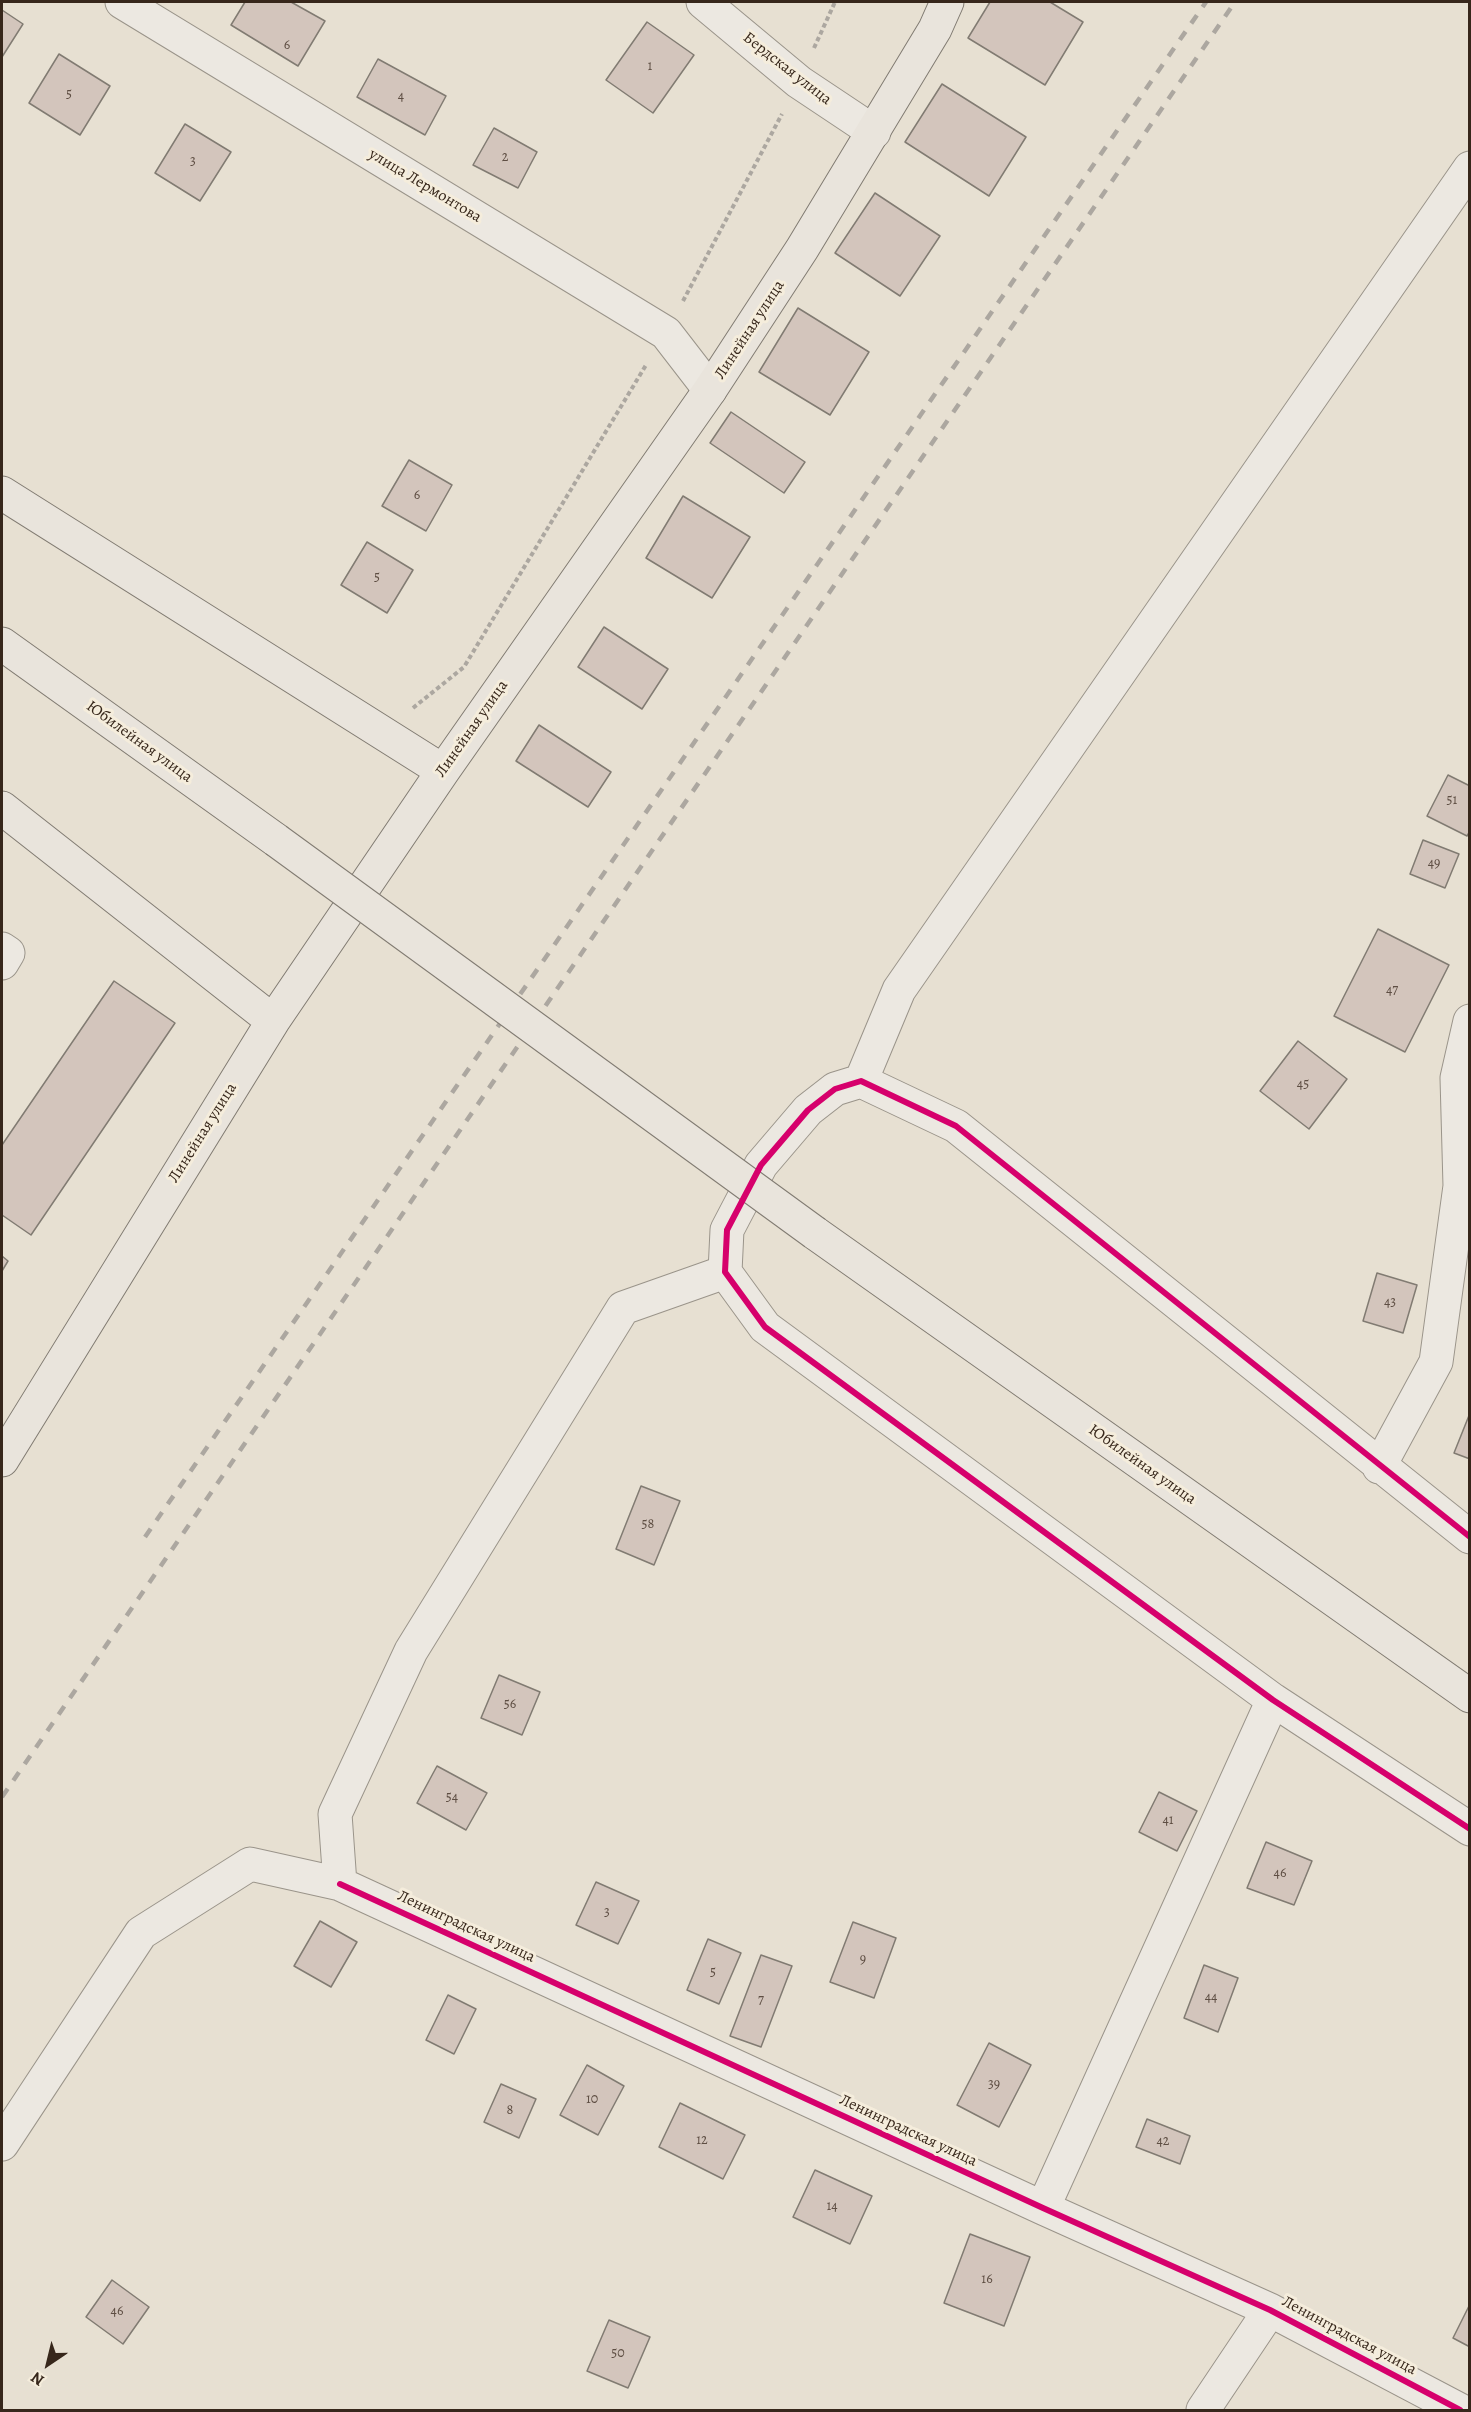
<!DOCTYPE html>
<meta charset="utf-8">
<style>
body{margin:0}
#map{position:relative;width:1471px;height:2412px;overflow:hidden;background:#e7e0d2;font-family:Alegreya,serif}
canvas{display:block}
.frame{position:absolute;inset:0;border:3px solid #37271b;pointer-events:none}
.north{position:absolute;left:18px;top:2334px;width:60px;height:60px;-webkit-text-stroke:4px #f5eddc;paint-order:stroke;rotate:215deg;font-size:16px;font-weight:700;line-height:24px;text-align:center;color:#37271b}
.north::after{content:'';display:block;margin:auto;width:21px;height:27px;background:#37271b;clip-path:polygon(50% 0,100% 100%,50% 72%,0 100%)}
</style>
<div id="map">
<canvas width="1471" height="2412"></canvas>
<div class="frame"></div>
<div class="north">N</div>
</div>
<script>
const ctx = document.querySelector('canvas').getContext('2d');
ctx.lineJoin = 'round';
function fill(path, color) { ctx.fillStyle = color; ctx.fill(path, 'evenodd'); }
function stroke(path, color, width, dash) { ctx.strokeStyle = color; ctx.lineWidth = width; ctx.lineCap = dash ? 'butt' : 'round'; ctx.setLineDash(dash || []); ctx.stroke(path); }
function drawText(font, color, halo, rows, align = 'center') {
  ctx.font = font + ' Alegreya,serif'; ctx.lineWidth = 6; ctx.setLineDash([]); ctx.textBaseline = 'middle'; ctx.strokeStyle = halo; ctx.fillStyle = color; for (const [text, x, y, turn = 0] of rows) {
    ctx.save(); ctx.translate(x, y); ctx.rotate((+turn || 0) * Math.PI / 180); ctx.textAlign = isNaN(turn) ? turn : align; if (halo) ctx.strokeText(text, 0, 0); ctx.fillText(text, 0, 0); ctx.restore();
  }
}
const building = new Path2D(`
 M245 2H291L325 21 298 66 231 25Z
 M990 2H1050L1083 22 1045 85 968 38Z
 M2 10 23 24 2 57Z
 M647 22 694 55 653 113 606 80Z
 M59 54 110 86 80 135 29 103Z
 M378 59 446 96 425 135 357 97Z
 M942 84 1026 137 989 196 905 142Z
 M185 124 231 152 200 201 155 173Z
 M494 128 537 152 518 188 473 165Z
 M875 193 940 236 900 296 835 253Z
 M798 308 869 352 830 415 759 372Z
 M731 412 805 462 784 493 710 443Z
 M409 460 452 485 426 531 382 506Z
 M683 496 750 537 712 598 646 558Z
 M367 542 413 570 387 613 341 585Z
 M604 627 668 669 642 709 578 667Z
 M539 725 611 772 588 807 516 761Z
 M1448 775 1470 786V831L1467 836 1427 816Z
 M1423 840 1459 854 1445 888 1410 874Z
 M1378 929 1449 965 1405 1052 1334 1016Z
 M114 981 175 1023 31 1235 2 1215V1145Z
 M1298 1041 1347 1079 1309 1129 1260 1091Z
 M2 1256 8 1261 2 1271Z
 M1377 1273 1417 1285 1403 1333 1363 1321Z
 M1470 1413V1459L1454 1453Z
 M641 1486 680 1501 654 1565 616 1549Z
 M499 1675 540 1692 522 1735 481 1718Z
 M437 1766 487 1793 466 1830 417 1803Z
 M1159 1792 1197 1811 1177 1851 1139 1832Z
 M1266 1842 1312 1861 1294 1905 1247 1888Z
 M596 1882 639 1901 618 1944 576 1925Z
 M320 1921 357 1942 331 1987 294 1966Z
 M853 1922 896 1938 874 1998 830 1982Z
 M708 1939 741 1953 719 2004 687 1990Z
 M761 1955 792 1966 761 2047 730 2036Z
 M1204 1965 1238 1978 1218 2032 1184 2018Z
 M448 1995 476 2009 454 2054 426 2040Z
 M989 2043 1031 2065 999 2127 957 2105Z
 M587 2065 624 2086 598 2135 560 2115Z
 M501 2084 536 2099 519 2138 484 2122Z
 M680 2103 745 2135 723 2179 659 2147Z
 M1147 2119 1190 2136 1180 2164 1136 2147Z
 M815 2170 872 2196 850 2244 793 2217Z
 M970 2234 1030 2257 1004 2326 944 2303Z
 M112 2280 149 2307 123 2344 86 2317Z
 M1470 2304V2347L1453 2338Z
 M609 2320 650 2337 628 2388 587 2371Z`);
const path = new Path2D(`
 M814 48 835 2
 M683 301 782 114
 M413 708 464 667 646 365`);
const minor = new Path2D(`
 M122 2 666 333 710 390
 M703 2 799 82 874 132
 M2 949 8 953 2 963
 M861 1081 899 990 1470 168
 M1379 1467 1436 1362 1460 1186 1457 1078 1470 1021
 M1470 1537 956 1126 861 1081 835 1089 808 1110 761 1165 727 1230 725 1272 765 1327 1273 1700 1470 1829
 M340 1884 335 1814 411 1651 623 1308 725 1272
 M2 2144 141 1933 250 1864 340 1884 1043 2208 1270 2310 1460 2410
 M1043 2208 1273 1700
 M1203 2410 1270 2310`);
const major = new Path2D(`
 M2 493 443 771
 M2 644 276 840
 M2 808 273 1021
 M815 1233 1470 1696
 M2 1460 273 1021 443 771 710 390 802 249 935 29 947 2`);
const rail = new Path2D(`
 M145 1537 1206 2
 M2 1797 1235 2`);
const majorBridge = new Path2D(`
 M276 840 815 1233`);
const cycleway = new Path2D(`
 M1470 1537 956 1126 861 1081 835 1089 808 1110 761 1165 727 1230 725 1272 765 1327 1273 1700 1470 1829
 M340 1884 1043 2208 1270 2310 1460 2410`);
const numberNames = [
 ["6",287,46],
 ["1",650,67],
 ["5",69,95],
 ["4",401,97],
 ["2",505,158],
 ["3",193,162],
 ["6",417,496],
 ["5",377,578],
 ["51",1452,801],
 ["49",1434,864],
 ["47",1392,991],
 ["45",1303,1085],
 ["43",1390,1303],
 ["58",648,1525],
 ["56",510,1705],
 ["54",452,1798],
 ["41",1168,1821],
 ["46",1280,1874],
 ["3",607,1913],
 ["9",863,1960],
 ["5",713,1973],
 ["44",1211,1998],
 ["7",761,2001],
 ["39",994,2085],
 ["10",592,2100],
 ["8",510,2111],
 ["12",702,2141],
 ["42",1163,2142],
 ["14",832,2207],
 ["16",987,2280],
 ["46",117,2312],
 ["50",618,2354]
];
const streetNames = [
 ["Бердская улица",787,69,38],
 ["улица Лермонтова",425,186,31],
 ["Линейная улица",750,330,-57],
 ["Линейная улица",472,729,-55],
 ["Юбилейная улица",139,742,36],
 ["Линейная улица",203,1133,-58],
 ["Юбилейная улица",1142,1465,35],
 ["Ленинградская улица",466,1927,25],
 ["Ленинградская улица",908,2131,25],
 ["Ленинградская улица",1349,2336,28]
];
fill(building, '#d3c5bc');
stroke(building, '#817b72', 1.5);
stroke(minor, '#9a948a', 35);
stroke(major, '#817b72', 35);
stroke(path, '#aca7a0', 4, [4.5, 3]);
stroke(minor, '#ece8e1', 33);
stroke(major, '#e9e4dc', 33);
stroke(rail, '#aca7a0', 4.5, [10, 10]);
stroke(majorBridge, '#817b72', 35, []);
stroke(majorBridge, '#e9e4dc', 33);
stroke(cycleway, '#d6006c', 6);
drawText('14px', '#5e4e43', null, numberNames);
drawText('16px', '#37271b', '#f5eddc', streetNames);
</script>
